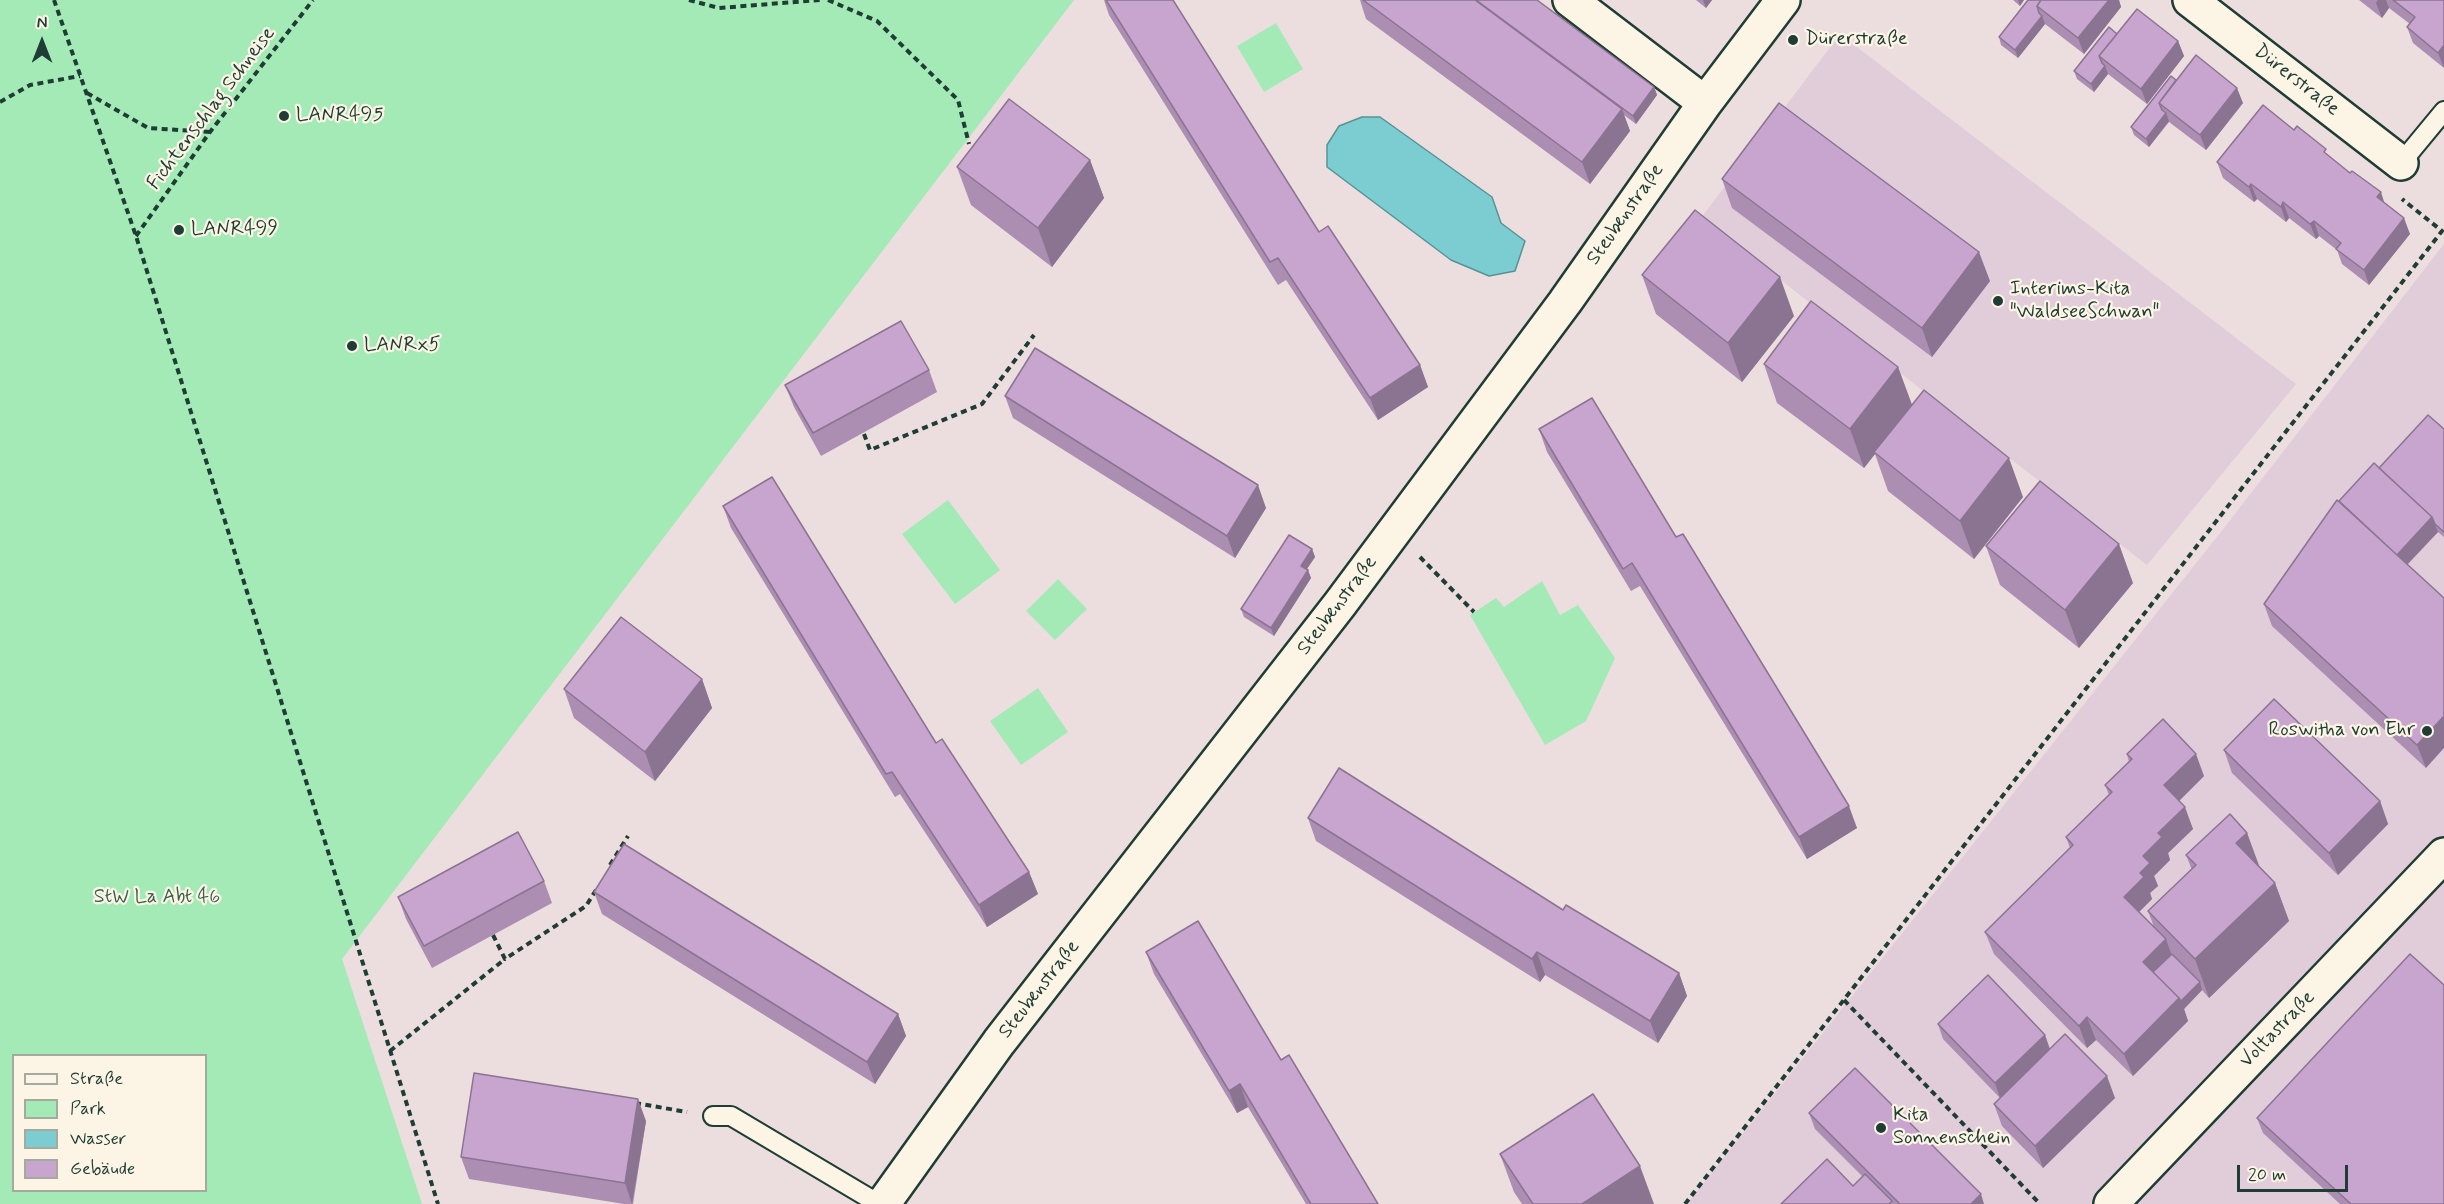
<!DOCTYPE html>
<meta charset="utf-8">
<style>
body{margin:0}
#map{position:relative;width:2444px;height:1204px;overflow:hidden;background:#ecddde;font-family:Mynerve,sans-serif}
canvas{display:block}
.legend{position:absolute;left:12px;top:1054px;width:195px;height:138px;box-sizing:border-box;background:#fcf5e5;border:2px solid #a4ab9e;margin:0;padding:8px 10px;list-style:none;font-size:18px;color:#1f3d34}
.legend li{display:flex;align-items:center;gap:12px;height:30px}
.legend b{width:30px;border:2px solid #a4ab9e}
.north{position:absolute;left:12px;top:12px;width:60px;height:60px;-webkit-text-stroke:4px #fcf5e5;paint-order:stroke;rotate:0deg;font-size:16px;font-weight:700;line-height:24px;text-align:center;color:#1f3d34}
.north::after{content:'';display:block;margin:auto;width:21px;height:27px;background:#1f3d34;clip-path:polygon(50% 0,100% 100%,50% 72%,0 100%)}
.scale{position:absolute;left:2237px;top:1165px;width:111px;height:27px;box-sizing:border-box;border:3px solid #1f3d34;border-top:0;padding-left:8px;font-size:18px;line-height:21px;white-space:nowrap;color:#1f3d34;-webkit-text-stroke:4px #fcf5e5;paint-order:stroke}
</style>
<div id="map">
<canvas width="2444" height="1204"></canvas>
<ul class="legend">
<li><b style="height:8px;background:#fcf5e5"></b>Straße</li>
<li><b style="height:16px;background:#a4eab7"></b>Park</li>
<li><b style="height:16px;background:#7ccdd2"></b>Wasser</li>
<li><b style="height:16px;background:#c7a5cf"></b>Gebäude</li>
</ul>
<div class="north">N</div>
<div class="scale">20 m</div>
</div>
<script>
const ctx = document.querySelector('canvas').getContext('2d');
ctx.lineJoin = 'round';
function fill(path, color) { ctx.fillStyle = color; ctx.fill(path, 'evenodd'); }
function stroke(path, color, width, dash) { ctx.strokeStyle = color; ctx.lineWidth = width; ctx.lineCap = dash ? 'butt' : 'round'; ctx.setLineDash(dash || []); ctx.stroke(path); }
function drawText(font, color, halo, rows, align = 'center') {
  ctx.font = font + ' Mynerve,sans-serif'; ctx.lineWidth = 4.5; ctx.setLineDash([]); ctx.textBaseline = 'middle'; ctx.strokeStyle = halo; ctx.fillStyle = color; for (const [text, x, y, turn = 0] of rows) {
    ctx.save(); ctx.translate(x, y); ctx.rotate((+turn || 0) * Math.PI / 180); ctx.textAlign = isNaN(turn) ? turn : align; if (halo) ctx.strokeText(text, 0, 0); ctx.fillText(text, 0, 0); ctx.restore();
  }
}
const built = new Path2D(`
 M1840 34 2296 384 2147 565 1701 218Z
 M2444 244V1204H1687L2224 528Z`);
const green = new Path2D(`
 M0 0H1074L342 959 422 1204H0ZM14 1056H206V1190H14Z
 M1276 23 1303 69 1264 92 1237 46Z
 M948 500 1000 570 955 604 902 534Z
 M1058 579 1087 609 1055 640 1026 611Z
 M1542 581 1560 615 1578 605 1615 658 1586 721 1545 745 1470 615 1496 598 1504 607Z
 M1038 688 1068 732 1021 765 990 721Z`);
const water = new Path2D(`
 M1362 117H1380L1492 197 1501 223 1525 241 1515 271 1489 276 1451 260 1327 167V145L1339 126Z`);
const path = new Path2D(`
 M54 0 136 236 438 1204
 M689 0 719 8 820 0
 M828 0 877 21 958 100 969 144
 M87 93 148 128 210 132
 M0 102 30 85 80 76
 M136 236 210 132 313 0
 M864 434 870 450 982 404 1034 335
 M1420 557 1474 612
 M610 865 628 836
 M493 935 505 959 586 906 596 890
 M1844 1000 2040 1204
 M390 1051 505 959
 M635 1103 687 1112
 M1685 1204 2442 231 2402 199`);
const service = new Path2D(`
 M2401 163 2444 111
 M713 1116H731L879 1204`);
const minor = new Path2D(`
 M1570 0 1705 103
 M2190 0 2401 163
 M883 1204 999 1042 1340 604 1565 302 1705 103 1783 0
 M2111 1204 2444 855`);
const wall = new Path2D(`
 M1104 0H1173L1319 232 1420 365 1428 387 1378 420 1286 280 1278 285 1109 15Z
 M1360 0H1537L1654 87 1657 95 1636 124 1624 115 1630 131 1590 184 1366 19Z
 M1696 0H1712L1706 8Z
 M2013 0H2024L2020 6Z
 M2028 0H2119L2121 7 2084 54 2045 24 2018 58 2001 45 1999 37Z
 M2359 0H2444V68L2413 43 2407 27 2410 24 2389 8 2382 18Z
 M2117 34 2178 41 2184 56 2147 104 2108 74 2094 92 2077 79 2074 71Z
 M2176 80 2243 103 2206 150 2169 122 2149 147 2134 135 2131 127Z
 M2294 130 2328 156 2384 202 2410 234 2369 285 2342 264 2337 250 2319 236 2316 239 2289 218 2286 222 2257 199 2254 202 2223 178 2217 162Z
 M1090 160 1104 198 1052 267 971 205 957 167Z
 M1722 179 1990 281 1932 357 1732 208Z
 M1642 275 1794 316 1742 382 1656 314Z
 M1764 364 1898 367 1912 405 2023 497 1974 559 1888 491 1875 454 1864 468 1777 403Z
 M929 370 937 392 821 456 794 407 785 385Z
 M1005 396 1266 508 1235 558 1013 418Z
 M1539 429 1676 537 1857 828 1807 859 1640 586 1631 591 1547 452Z
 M2444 429V537L2438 532 2408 564 2426 768 2272 626 2264 604 2339 501 2379 468Z
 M723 506 936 743 1029 872 1038 894 987 927 900 794 895 797 731 528Z
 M1986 546 2133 583 2079 648 2000 585Z
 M1312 549 1315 557 1307 569 1311 578 1274 636 1244 617 1241 609Z
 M702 679 712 708 655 781 574 718 564 689Z
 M2224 750 2380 801 2388 824 2338 875 2232 773Z
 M2127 754 2204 776 2179 801 2193 829 2168 853 2170 860 2154 876 2158 886 2150 893 2152 899 2139 912 2154 927 2148 911 2192 870 2186 855 2247 833 2259 866 2275 883 2289 921 2209 998 2202 990 2184 1009 2188 1021 2133 1076 2096 1040 2087 1048 1994 954 1985 932 2070 848 2066 837 2109 795 2105 785 2129 762Z
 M1308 818 1563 910 1679 973 1687 996 1658 1043 1545 975 1540 982 1316 841Z
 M544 881 552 903 432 968 406 919 398 897Z
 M594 892 898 1014 906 1036 875 1084 602 914Z
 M1146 952 1281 1060 1378 1204H1306L1248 1107 1237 1113 1154 974Z
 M1938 1024 2045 1035 2050 1049 2115 1098 2043 1168 2002 1126 1994 1104 2000 1098 1943 1039Z
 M1809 1113 1984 1204H1781L1853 1186 1863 1177 1815 1129Z
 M2257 1118 2444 1204H2340L2263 1133Z
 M646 1121 633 1204H624L469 1179 461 1157Z
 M1500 1154 1654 1204H1522L1514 1192Z`);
const shadedWall = new Path2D(`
 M1703 0H1712L1706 8Z
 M2018 0H2024L2020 6Z
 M2109 0H2119L2121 7 2084 54 2078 38Z
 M2378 0H2386L2389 8 2382 18 2376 3Z
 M2042 16 2045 24 2018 58 2015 50Z
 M2178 41 2184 56 2147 104 2141 89Z
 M2444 45V68L2438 53Z
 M2105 66 2108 74 2094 92 2091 84Z
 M1654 87 1657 95 1636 124 1633 116Z
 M2237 88 2243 103 2206 150 2200 135Z
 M1622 109 1630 131 1590 184 1582 162Z
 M2166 113 2169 121 2149 147 2146 139Z
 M1090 160 1104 198 1052 267 1038 228Z
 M2251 184 2257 199 2254 202 2249 187Z
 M2381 192 2386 208 2377 197Z
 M2283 202 2289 218 2286 222 2281 207Z
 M2404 218 2410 234 2369 285 2364 270Z
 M2314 221 2319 236 2316 239 2310 224Z
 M1979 252 1990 281 1932 357 1922 328Z
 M1780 277 1794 316 1742 382 1728 343Z
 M1420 365 1428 387 1378 420 1370 398Z
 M1898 367 1912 405 1874 452 1875 454 1864 468 1850 429Z
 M2009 458 2023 497 1974 559 1960 521Z
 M1258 485 1266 508 1235 558 1227 536Z
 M2432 517 2438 532 2400 572 2395 557Z
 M2119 544 2133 583 2079 648 2065 610Z
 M1312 549 1315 557 1304 573 1301 566Z
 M1308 570 1311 578 1274 636 1271 628Z
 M702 679 712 708 655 781 645 752Z
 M2444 716V748L2426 768 2417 745Z
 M2196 754 2204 776 2172 808 2164 785Z
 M2380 801 2388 824 2338 875 2329 853Z
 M1849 806 1857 828 1807 859 1799 837Z
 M2185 807 2193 829 2168 853 2170 860 2154 876 2158 886 2150 893 2152 899 2132 919 2124 897 2140 873 2143 856 2158 833Z
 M2247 833 2261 871 2236 843Z
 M1029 872 1038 894 987 927 979 905Z
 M2275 883 2289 921 2209 998 2195 959Z
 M2166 939 2174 962 2154 982 2143 962Z
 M1537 952 1545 975 1540 982 1532 959Z
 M1679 973 1687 996 1658 1043 1650 1021Z
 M2200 982 2202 990 2184 1009 2188 1021 2133 1076 2124 1054 2179 998Z
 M898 1014 906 1036 875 1084 867 1062Z
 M2087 1017 2096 1040 2087 1048 2079 1026Z
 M2045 1035 2050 1050 2000 1098 1995 1083Z
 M2107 1076 2115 1098 2043 1168 2035 1146Z
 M1240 1084 1248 1107 1237 1113 1229 1091Z
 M638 1099 646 1121 632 1204 625 1183Z
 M1640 1166 1654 1204H1582Z
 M1981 1194 1984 1204H1971Z`);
const building = new Path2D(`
 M1106 0H1173L1319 232 1328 226 1420 365 1370 398 1278 258 1270 262Z
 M1363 0H1475L1622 109 1582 162Z
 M1476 0H1537L1654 87 1633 116Z
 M2028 0H2041L2037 6 2039 13 2042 16 2015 50 1999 37Z
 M2041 0H2109L2078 38 2037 6Z
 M2393 0H2444V45L2438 53 2407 27 2415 17Z
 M2137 9 2178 41 2141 89 2099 56Z
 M2109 27 2117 34 2099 56 2102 63 2105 66 2091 84 2074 71Z
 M2196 55 2237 88 2200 135 2159 103Z
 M2171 76 2176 80 2159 103 2162 110 2166 113 2146 139 2131 127Z
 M1009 99 1090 160 1038 228 957 167Z
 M1779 103 1979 252 1922 328 1722 179Z
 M2263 105 2294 130 2297 126 2326 149 2324 152 2350 173 2352 171 2381 192 2377 197 2404 218 2364 270 2336 249 2341 243 2314 221 2310 224 2283 202 2281 207 2251 184 2249 187 2217 162Z
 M1695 210 1780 277 1728 343 1642 275Z
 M1811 301 1898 367 1850 429 1764 364Z
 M901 321 929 370 813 433 785 385Z
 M1035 348 1258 485 1227 536 1005 396Z
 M1924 390 2009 458 1960 521 1874 452Z
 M1592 398 1676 537 1683 534 1849 806 1799 837 1632 563 1623 569 1539 429Z
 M2428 415 2444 429V532L2435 524 2432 517 2379 468Z
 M2374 463 2432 517 2397 555 2339 501Z
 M772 477 936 743 942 739 1029 872 979 905 892 772 886 774 723 506Z
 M2040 481 2119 544 2065 610 1986 546Z
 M2337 500 2444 598V716L2417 745 2264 604Z
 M1289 535 1312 549 1301 566 1308 570 1271 628 1241 609Z
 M621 617 702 679 645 752 564 689Z
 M2274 699 2380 801 2329 853 2224 750Z
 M2163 719 2196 754 2164 785 2185 807 2158 833 2162 837 2143 856 2150 863 2140 873 2144 877 2124 897 2166 939 2143 962 2179 998 2124 1054 2087 1017 2079 1026 1985 932 2073 845 2066 837 2112 792 2105 785 2132 759 2127 754Z
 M1339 768 1563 910 1566 905 1679 973 1650 1021 1537 952 1532 959 1308 818Z
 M2230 814 2247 833 2236 843 2275 883 2195 959 2148 911 2196 865 2186 855Z
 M518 832 544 881 424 946 398 897Z
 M624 844 898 1014 867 1062 594 892Z
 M1198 921 1281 1060 1289 1055 1378 1204H1311L1240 1084 1229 1091 1146 952Z
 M2172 954 2200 982 2181 1001 2179 998 2153 972Z
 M2410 954 2444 985V1204H2351L2257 1118Z
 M1988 975 2045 1035 1995 1083 1938 1024Z
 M2065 1034 2107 1076 2035 1146 1994 1104Z
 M1855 1068 1981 1194 1971 1204H1900L1809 1113Z
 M474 1073 638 1099 625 1183 461 1157Z
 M1593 1094 1640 1166 1582 1204H1533L1500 1154Z
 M1827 1159 1853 1186 1865 1174 1892 1201 1889 1204H1781Z`);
const markers = [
 [1793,40,6,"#1f3d34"],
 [284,116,6,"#1f3d34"],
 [179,230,6,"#1f3d34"],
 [1998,301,6,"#1f3d34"],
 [352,346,6,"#1f3d34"],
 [2427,731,6,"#1f3d34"],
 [1881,1128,6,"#1f3d34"]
];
const poiNames = [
 ["Dürerstraße",1805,40],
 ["LANR495",296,116],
 ["LANR499",191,230],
 ["Interims-Kita",2010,290],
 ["\"WaldseeSchwan\"",2010,313],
 ["LANRx5",364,346],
 ["Roswitha von Ehr",2415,731,"right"],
 ["Kita",1893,1116],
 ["Sonnenschein",1893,1139]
];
const streetNames = [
 ["Dürerstraße",2296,81,38],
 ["Fichtenschlag Schneise",212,109,-53],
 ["Steubenstraße",1626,215,-55],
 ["Steubenstraße",1338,606,-53],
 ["Steubenstraße",1040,990,-52],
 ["Voltastraße",2278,1030,-46]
];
const parkNames = [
 ["StW La Abt 46",157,898]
];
fill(built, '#e1ccda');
fill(green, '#a4eab7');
fill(water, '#7ccdd2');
stroke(water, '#579393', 1.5);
stroke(service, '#1f3d34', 22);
stroke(minor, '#1f3d34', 38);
stroke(path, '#1f3d34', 4, [6, 4.5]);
stroke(service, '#fcf5e5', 18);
stroke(minor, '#fcf5e5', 33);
fill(wall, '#ab8eb2');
fill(shadedWall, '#8b7491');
fill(building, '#c7a5cf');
stroke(building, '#8b7491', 1.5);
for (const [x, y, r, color] of markers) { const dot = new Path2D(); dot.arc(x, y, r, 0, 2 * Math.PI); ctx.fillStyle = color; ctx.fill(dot); stroke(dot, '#fcf5e5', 2); }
drawText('20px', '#1f3d34', '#fcf5e5', poiNames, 'left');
drawText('20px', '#1f3d34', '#fcf5e5', streetNames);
drawText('20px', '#3a604e', '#fcf5e5', parkNames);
</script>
